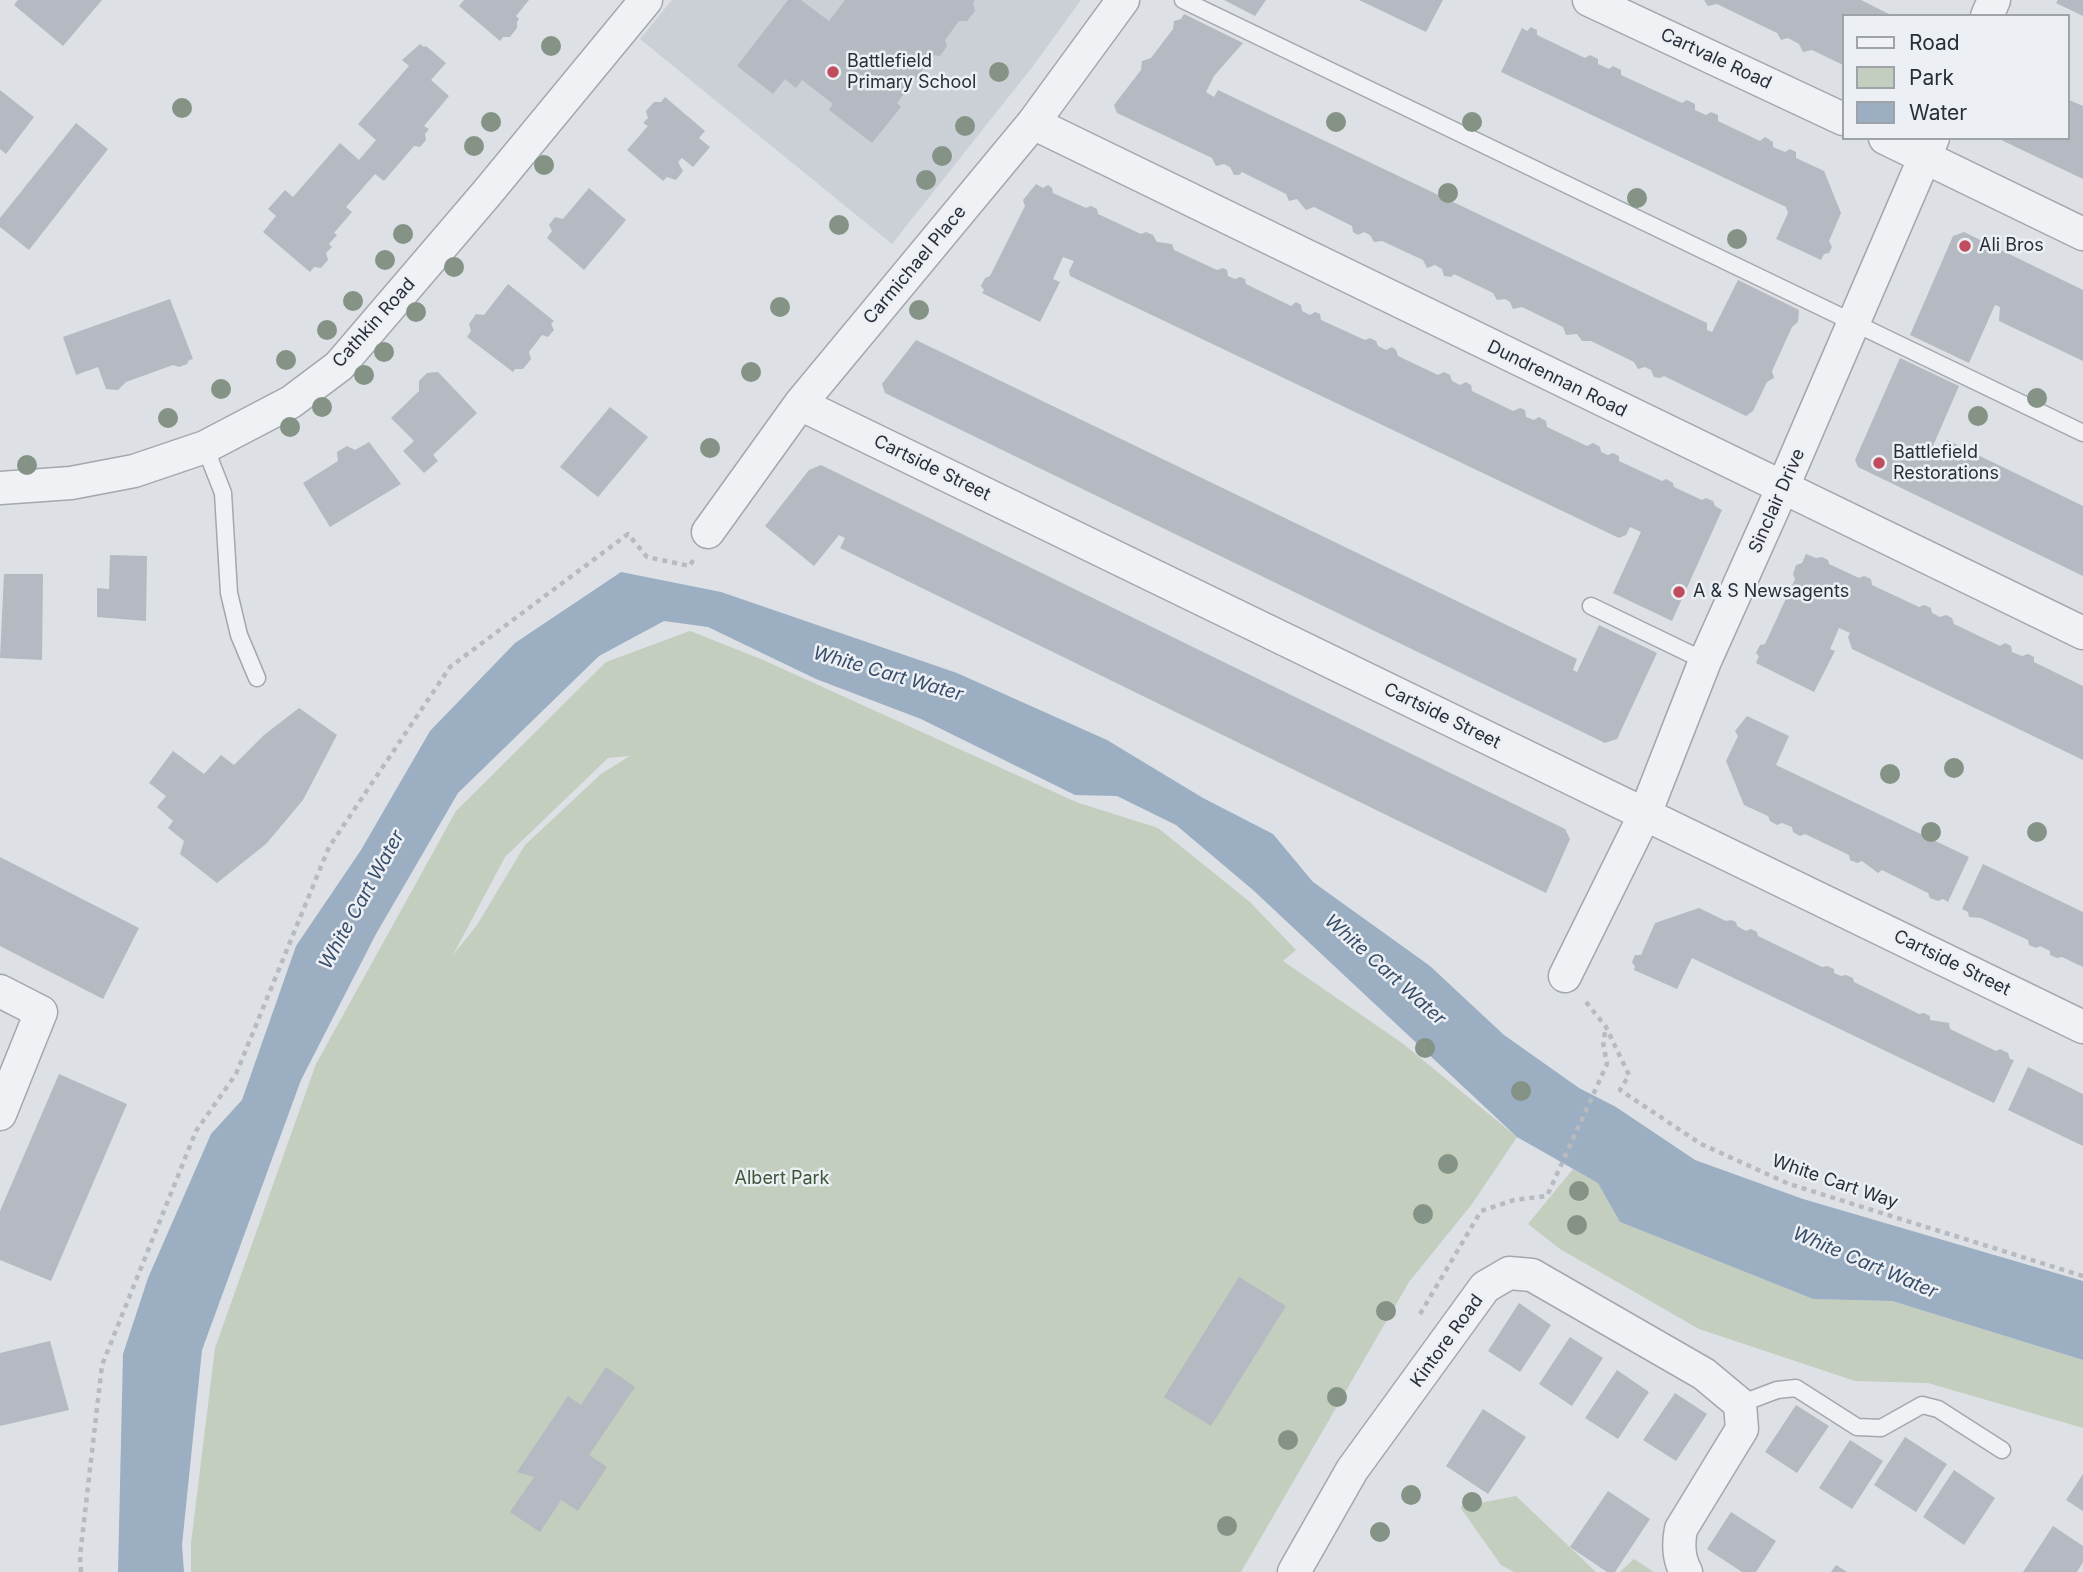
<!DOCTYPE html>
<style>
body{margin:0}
#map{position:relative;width:2083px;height:1572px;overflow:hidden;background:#dde0e5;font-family:Inter,sans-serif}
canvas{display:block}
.legend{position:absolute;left:1842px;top:14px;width:228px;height:126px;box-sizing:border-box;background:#eceff3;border:2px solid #9ea2a9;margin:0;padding:9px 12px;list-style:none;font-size:21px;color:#282f3a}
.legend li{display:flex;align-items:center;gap:14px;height:35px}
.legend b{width:35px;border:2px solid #9ea2a9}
</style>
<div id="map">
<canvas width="2083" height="1572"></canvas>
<ul class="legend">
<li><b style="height:9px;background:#eff1f4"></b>Road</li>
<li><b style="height:19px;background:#c3cebf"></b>Park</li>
<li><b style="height:19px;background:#9baec2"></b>Water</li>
</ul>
</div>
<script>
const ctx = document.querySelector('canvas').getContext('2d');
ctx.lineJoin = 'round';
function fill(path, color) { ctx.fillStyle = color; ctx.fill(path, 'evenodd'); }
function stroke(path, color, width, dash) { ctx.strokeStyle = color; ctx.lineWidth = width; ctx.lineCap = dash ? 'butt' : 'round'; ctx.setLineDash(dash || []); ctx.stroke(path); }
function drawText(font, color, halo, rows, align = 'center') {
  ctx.font = font + ' Inter,sans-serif'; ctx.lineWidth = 5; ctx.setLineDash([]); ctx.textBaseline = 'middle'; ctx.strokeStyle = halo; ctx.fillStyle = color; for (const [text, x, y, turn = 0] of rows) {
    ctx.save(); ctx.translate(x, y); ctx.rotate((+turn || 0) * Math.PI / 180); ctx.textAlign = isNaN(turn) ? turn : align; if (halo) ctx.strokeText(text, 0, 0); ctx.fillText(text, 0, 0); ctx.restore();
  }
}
const built = new Path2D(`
 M672 0H1081L1033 66 892 244 640 39Z`);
const green = new Path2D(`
 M690 631 761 659 1076 802 1158 828 1250 902 1296 950 1283 961 1402 1043 1517 1137 1472 1204 1409 1282 1241 1572H191V1543L215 1348 316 1064 456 811 606 662ZM630 756 601 774 525 845 477 925 453 955 505 857 608 758Z
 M1573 1169 1599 1183 1620 1222 1813 1299 1892 1301 2083 1360V1428L1928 1383 1855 1381 1699 1329 1560 1249 1528 1224Z
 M1516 1496 1596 1572H1514L1501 1565 1460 1507Z
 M1634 1559 1654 1572H1620Z`);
const water = new Path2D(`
 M621 572 721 592 957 673 1107 740 1203 798 1273 834 1313 882 1430 966 1504 1035 1579 1088 1616 1107 1695 1160 1803 1199 2083 1281V1360L1892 1301 1813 1299 1620 1222 1598 1183 1517 1137 1253 890 1176 825 1117 796 1075 795 921 719 816 679 708 627 664 621 599 656 458 793 376 934 301 1080 202 1350 182 1545 184 1572H118L123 1354 148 1278 211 1134 242 1100 296 946 361 850 430 731 515 643Z`);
const building = new Path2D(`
 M18 0H102L63 46 14 5Z
 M464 0H529L516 16 519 19 517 22V28L510 37H503L500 41 459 6Z
 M788 0H801L829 21 845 0H975L973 3 975 11 967 21H959L945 40 947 46 940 56 934 55 897 103 901 107 872 143 829 110 833 104 802 80 796 88 785 79 773 94 737 66Z
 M1224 0H1266L1255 16Z
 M1359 0H1443L1426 32Z
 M1704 0H1861L1893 16H1843V65L1812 50 1803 52 1799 44 1788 38 1781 40 1777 33 1717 4 1708 6Z
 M2058 0H2083V16L2056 3Z
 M1184 14 1243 43 1214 76 1206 92 1214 97 1218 90 1707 323V330L1712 332 1738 280 1799 310 1798 322 1792 327 1772 371 1774 378 1767 382 1753 411 1746 416 1664 376 1660 378 1654 377 1651 370 1645 367 1638 369 1634 362 1591 341H1582L1577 334 1566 335 1563 327 1522 307 1513 309 1510 302 1505 299 1497 300 1493 293 1454 274 1451 277 1444 276 1442 269 1435 265 1427 268 1423 260 1382 241 1374 242 1370 235 1364 232 1358 235 1353 232 1352 226 1314 207 1306 210 1297 199 1289 201 1286 194 1242 172 1239 175H1234L1230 167 1224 164 1216 166 1212 158 1117 113 1114 105 1141 70 1142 61 1151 58 1173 29 1174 21 1181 19Z
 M1531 27 1537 30V35L1585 58 1590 55 1598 59V64L1609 69 1613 66 1621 70V75L1682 103 1687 100 1695 104V110L1706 115 1711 112 1718 115V121L1760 141 1765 137 1773 142V147L1785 152 1790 149 1796 152V158L1824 171 1841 213 1829 241 1832 247 1829 253 1824 254 1821 260 1776 239 1788 213 1786 207 1501 72 1522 28 1527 31Z
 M420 44 424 47 426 46 446 63 431 80 449 96 424 126 429 129 425 134 426 140 420 147 414 146 384 181 375 174 346 207 352 212 334 233 337 235 329 244 332 247 326 253 328 260 321 268 314 267 310 272 263 232 276 216 268 209 285 190 293 197 340 143 359 160 376 140 358 124 409 66 402 60Z
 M0 90 34 117 6 154 0 149Z
 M665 97 705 131 699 138 710 147 693 167 682 158 678 162 683 171 676 180 667 177 663 181 627 150 648 126 643 123 648 118 646 111 654 102H661Z
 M2067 99 2083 106V179L1997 138H2067Z
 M76 123 108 149 29 250 0 227V218Z
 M1036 184 1043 188 1048 185 1052 188 1053 193 1086 208 1091 206 1097 209 1098 214 1141 234 1146 232 1153 235 1157 242 1172 244 1174 250 1217 270 1223 268 1227 270 1228 276 1235 279 1240 277 1245 279 1246 284 1291 306 1296 302 1301 305 1302 311 1310 315 1315 312 1320 314 1321 320 1365 340 1370 338 1376 341 1378 346 1386 350 1392 347 1396 350 1398 356 1438 375 1444 372 1450 375 1452 381 1460 385 1466 382 1471 385 1472 391 1513 411 1520 408 1525 410 1526 417 1534 420 1539 417 1546 421 1547 427 1587 446 1593 443 1600 447 1601 452 1608 455 1613 453 1619 456V461L1662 481 1666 479 1673 483 1674 487 1702 500 1706 498 1713 501 1715 506 1722 510 1672 621 1613 593 1641 532 1630 527 1626 535 1619 538 1070 276 1069 271 1074 261 1063 257 1053 279 1060 282 1040 322 982 293 984 290 981 286 985 278 990 276 1025 206 1023 200Z
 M589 188 626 220 584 270 547 238 552 231 549 225 555 217 563 219Z
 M1964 232 2083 290V361L1999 321 2000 307 1995 305 1969 363 1910 335 1953 236Z
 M508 284 554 321 551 324 554 330 548 337 542 335 529 352 531 359 523 369H515L513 372 467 337 471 331 469 324 476 314 484 315Z
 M170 299 193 359 189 360 187 364 179 367 173 365 126 382 118 390 106 389 98 367 76 375 63 337Z
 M916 340 1577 659 1573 670 1577 672 1599 625 1657 653 1617 739 1605 743 885 393 882 384Z
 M1900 358 1959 386 1933 446 1939 449 1947 440 2083 506V576L1858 467 1855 460Z
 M438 372 477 413 433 455 438 461 424 473 403 451 414 441 391 418 419 391V381L427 373Z
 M610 407 648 437 598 497 560 467Z
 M369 442 401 484 330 527 303 483 338 461 337 452 347 446 355 450Z
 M821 465 1565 829 1570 839 1546 893 840 548 845 538 839 535 814 566 765 526 809 470Z
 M1806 554 1816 558 1822 557 1828 560 1829 564 1859 578 1864 576 1871 579 1872 585 1919 607 1924 605 1931 608 1932 613 1940 617 1946 615 1952 618 1954 624 2000 646 2005 643 2011 646 2012 652 2022 656 2028 654 2034 657V662L2083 686V760L1852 649 1848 637 1850 633 1839 628 1830 649 1835 651 1814 692 1756 663 1759 656 1756 653 1760 645 1765 644 1795 579 1793 574 1796 565 1802 563Z
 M110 555 147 556 146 621 97 617V588L109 589Z
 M4 574H43L42 660 0 658Z
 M299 708 337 735 303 800 266 844 217 883 180 854 184 841 168 828 173 821 157 807 166 796 149 783 173 751 204 774 221 755 234 765 264 735Z
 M1747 716 1789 736 1776 765 1969 857 1948 902 1943 899 1938 901 1930 898 1928 893 1882 870 1878 873 1862 861 1857 863 1850 860 1849 855 1805 834 1800 836 1793 832 1792 827 1782 823 1777 825 1770 821 1768 816 1744 805 1726 761 1738 736 1735 731Z
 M0 857 139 928 103 999 0 946Z
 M1983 864 2083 912V967L2062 957 2057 958 2050 955V951L2040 946 2036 948 2029 945 2028 940 1981 918 1969 917 1968 912 1962 909Z
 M1699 908 1726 921 1731 920 1736 922 1737 926 1746 931 1751 929 1757 932 1758 936 1822 967 1827 966 1834 969V973L1841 976 1846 975 1853 978 1854 982 1919 1014 1924 1013 1930 1016V1020L1949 1023 1950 1029 1996 1051 2000 1049 2008 1053 2010 1059 2014 1060 1994 1103 1692 958 1677 989 1634 970 1635 967 1632 962 1635 955H1641L1655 923Z
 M2028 1067 2083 1094V1146L2008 1110Z
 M59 1074 127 1104 51 1281 0 1260V1211Z
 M1239 1277 1286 1306 1211 1426 1164 1397Z
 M1519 1303 1551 1325 1520 1372 1488 1351Z
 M1570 1337 1603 1358 1572 1406 1539 1384Z
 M50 1341 69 1410 0 1426V1353Z
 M606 1367 635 1387 589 1455 607 1467 578 1511 561 1500 540 1532 510 1512 534 1477 517 1472 568 1396 581 1405Z
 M1617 1370 1649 1392 1618 1439 1585 1418Z
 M1675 1393 1707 1414 1676 1461 1643 1440Z
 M1796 1405 1829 1426 1797 1473 1765 1452Z
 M1483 1409 1526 1437 1488 1494 1446 1466Z
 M1905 1437 1947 1464 1916 1512 1874 1485Z
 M1850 1440 1883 1461 1852 1509 1819 1488Z
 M1954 1470 1995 1498 1964 1545 1923 1517Z
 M2083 1474V1511L2066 1500Z
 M1608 1491 1650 1519 1615 1572H1607L1570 1547Z
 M1731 1512 1776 1541 1756 1572H1742L1707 1549Z
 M2053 1526 2083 1546V1562L2077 1572H2023Z
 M1836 1565 1847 1572H1831Z`);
const path = new Path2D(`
 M1586 1002 1606 1027 1629 1075 1620 1090 1701 1144 1789 1184 2083 1276
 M1420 1314 1481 1211 1514 1200 1547 1196 1607 1064 1603 1042 1606 1028
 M81 1572 80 1556 102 1365 196 1131 236 1074 329 847 450 667 628 534 647 557 690 566 693 560`);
const lane = new Path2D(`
 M1183 0 2083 433
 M205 447 223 493 229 593 239 635 257 678
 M1591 606 1705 661
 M1740 1404 1777 1390 1796 1388 1857 1427 1881 1428 1922 1405 1938 1409 2002 1450`);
const street = new Path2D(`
 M1589 0 1843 119
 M1987 16 1994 0
 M1033 123 2083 633
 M1885 138 2083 234
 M800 404 2083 1027
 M0 488 71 483 134 471 205 447 291 402 339 366 487 193 646 0
 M708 532 800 404 1033 123 1123 0
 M1565 976 1645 814 1705 661 1782 489 1933 138
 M0 991 41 1012 0 1114
 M1294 1572 1352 1470 1485 1287 1509 1273 1532 1275 1704 1374 1740 1404 1742 1429 1681 1529C1678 1544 1678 1558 1686 1572`);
const trees = [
 [551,46],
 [999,72],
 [182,108],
 [491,122],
 [1336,122],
 [1472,122],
 [965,126],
 [474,146],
 [942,156],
 [544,165],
 [926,180],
 [1448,193],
 [1637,198],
 [839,225],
 [403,234],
 [1737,239],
 [385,260],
 [454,267],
 [353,301],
 [780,307],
 [919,310],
 [416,312],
 [327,330],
 [384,352],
 [286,360],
 [751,372],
 [364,375],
 [221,389],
 [2037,398],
 [322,407],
 [1978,416],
 [168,418],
 [290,427],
 [710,448],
 [27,465],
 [1954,768],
 [1890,774],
 [1931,832],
 [2037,832],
 [1425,1048],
 [1521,1091],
 [1448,1164],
 [1579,1191],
 [1423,1214],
 [1577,1225],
 [1386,1311],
 [1337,1397],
 [1288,1440],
 [1411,1495],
 [1472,1502],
 [1227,1526],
 [1380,1532]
];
const markers = [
 [833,72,7,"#bf4d5d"],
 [1965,246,7,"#bf4d5d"],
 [1879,463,7,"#bf4d5d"],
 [1679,592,7,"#bf4d5d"]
];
const streetNames = [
 ["Cartvale Road",1716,59,25],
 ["Carmichael Place",915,265,-50],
 ["Cathkin Road",374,323,-48],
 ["Dundrennan Road",1557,379,26],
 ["Cartside Street",932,468,26],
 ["Sinclair Drive",1777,501,-66],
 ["Cartside Street",1442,716,26],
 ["Cartside Street",1952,963,26],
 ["White Cart Way",1835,1182,19],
 ["Kintore Road",1447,1341,-54]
];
const poiNames = [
 ["Battlefield",847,62],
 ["Primary School",847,83],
 ["Ali Bros",1979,246],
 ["Battlefield",1893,453],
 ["Restorations",1893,474],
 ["A & S Newsagents",1693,592]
];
const parkNames = [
 ["Albert Park",782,1179]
];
const waterNames = [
 ["White Cart Water",888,674,16],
 ["White Cart Water",362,900,-61],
 ["White Cart Water",1385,970,42],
 ["White Cart Water",1865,1263,23]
];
fill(built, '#cbcfd6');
fill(green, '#c3cebf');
fill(water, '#9baec2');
fill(building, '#b5b9c1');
stroke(lane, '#a3a7ae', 19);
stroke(street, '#a3a7ae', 35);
stroke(path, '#b7bbc0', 4.5, [5, 5]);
stroke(lane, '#eff1f4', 16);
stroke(street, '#eff1f4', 32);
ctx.fillStyle = '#849385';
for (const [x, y] of trees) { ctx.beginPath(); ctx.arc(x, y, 10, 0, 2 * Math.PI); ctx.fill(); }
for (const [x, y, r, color] of markers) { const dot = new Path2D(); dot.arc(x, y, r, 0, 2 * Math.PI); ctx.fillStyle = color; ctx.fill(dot); stroke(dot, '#eceff3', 2.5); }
drawText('18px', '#282f3a', '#eceff3', streetNames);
drawText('18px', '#282f3a', '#eceff3', poiNames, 'left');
drawText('18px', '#3c5437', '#eceff3', parkNames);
drawText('italic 19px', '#374d6a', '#eceff3', waterNames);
</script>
